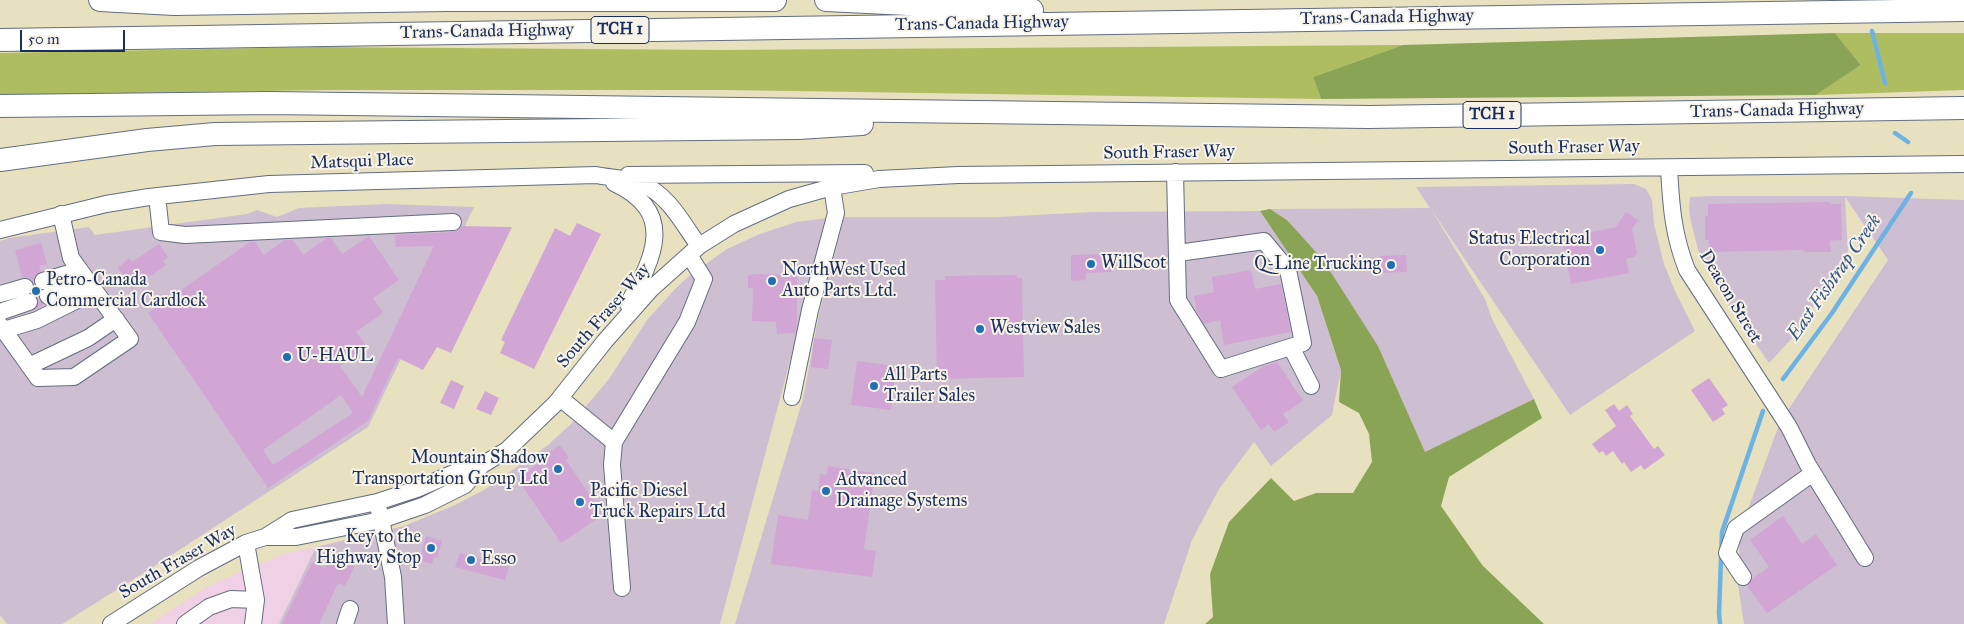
<!DOCTYPE html>
<style>
body{margin:0}
#map{position:relative;width:1964px;height:624px;overflow:hidden;background:#e7e1bf;font-family:"IM FELL Great Primer",serif}
canvas{display:block}
.scale{position:absolute;left:20px;top:30px;width:105px;height:22px;box-sizing:border-box;border:2px solid #1b2f5e;border-top:0;padding-left:6px;font-size:15px;line-height:18px;white-space:nowrap;color:#1b2f5e;-webkit-text-stroke:4px #f7f3e8;paint-order:stroke}
</style>
<div id="map">
<canvas width="1964" height="624"></canvas>
<div class="scale">50 m</div>
</div>
<script>
const ctx = document.querySelector('canvas').getContext('2d');
ctx.lineJoin = 'round';
function fill(path, color) { ctx.fillStyle = color; ctx.fill(path, 'evenodd'); }
function stroke(path, color, width, dash) { ctx.strokeStyle = color; ctx.lineWidth = width; ctx.lineCap = dash ? 'butt' : 'round'; ctx.setLineDash(dash || []); ctx.stroke(path); }
function drawText(font, color, halo, rows, align = 'center') {
  ctx.font = font + ' "IM FELL Great Primer",serif'; ctx.lineWidth = 4; ctx.setLineDash([]); ctx.textBaseline = 'middle'; ctx.strokeStyle = halo; ctx.fillStyle = color; for (const [text, x, y, turn = 0] of rows) {
    ctx.save(); ctx.translate(x, y); ctx.rotate((+turn || 0) * Math.PI / 180); ctx.textAlign = isNaN(turn) ? turn : align; if (halo) ctx.strokeText(text, 0, 0); ctx.fillText(text, 0, 0); ctx.restore();
  }
}
const built = new Path2D(`
 M316 547 279 624H151L208 586 287 553Z`);
const industrial = new Path2D(`
 M1634 184 1646 189 1652 200 1654 224 1664 264 1675 291 1695 331 1570 415 1431 209 1485 299 1492 319 1534 399 1425 453 1378 346 1287 220 1270 209 1430 208 1416 187Z
 M1710 196H1845L1964 200V624H1744L1738 585 1740 531 1780 422 1888 260 1845 197 1848 252 1795 335 1769 363 1723 296 1698 250 1690 217 1689 207 1690 197Z
 M386 204 474 207 368 427 150 569 62 624H7L0 615V241L9 238 89 227 95 235 247 214 257 210 277 217 299 208Z
 M1260 211 1317 296 1341 370 1332 415 1271 466 1254 442 1219 489 1192 540 1164 624H735L803 399 819 314 844 217H998L1093 212Z
 M828 218 720 624H279L316 547 404 526 455 505 484 490 548 445 571 424 609 379 647 320 676 288 688 277 727 249 760 234 796 222Z`);
const green = new Path2D(`
 M1835 33H1964V90L1816 95 1861 65Z
 M1403 45 1313 77 1321 99 725 90H327L0 95V53L318 47 721 50Z`);
const forest = new Path2D(`
 M1835 33 1861 65 1816 95 1321 99 1313 77 1403 45Z
 M1270 209 1287 220 1323 260 1378 346 1425 452 1534 399 1542 418 1449 477 1441 506 1483 566 1544 624H1205L1213 617 1210 574 1229 522 1271 478 1294 501 1316 493H1353L1372 462 1369 434 1359 413 1339 402 1341 370 1317 296 1260 211Z`);
const stream = new Path2D(`
 M1872 31 1885 83
 M1895 133 1908 142
 M1783 379 1832 313 1911 193
 M1720 624 1719 613 1722 532 1763 411`);
const building = new Path2D(`
 M1830 202V204H1841L1842 240 1830 241 1831 252H1804V250L1709 252V240H1705V216H1708V204Z
 M1626 212 1638 220 1632 229 1637 253 1634 257 1626 259 1629 273 1571 284 1564 247 1589 242 1588 233 1616 227Z
 M577 223 601 234 534 369 500 353 505 342 501 340 555 228 570 236Z
 M462 226 512 227 451 353 437 347 423 370 398 358 368 421 268 488 148 313 250 242H255L264 255 285 240H293L303 255 327 238H331L342 254 369 236 399 280 373 298 383 313 356 332 367 347 340 366 362 397 434 246 396 247 395 235 453 232ZM341 395 353 413 273 465 263 450Z
 M41 243 47 264 39 266 41 271 35 275 33 282 28 278 22 277 15 250Z
 M159 244 168 257 163 261 166 265 132 289 118 268 129 258 132 262Z
 M1111 254V272L1086 273V280L1071 281V255Z
 M1406 255 1407 272 1380 273V271H1375L1374 259H1380V256Z
 M1251 270 1255 289 1281 284 1291 332 1224 345 1220 320 1204 324 1197 311 1194 296 1214 292 1212 277Z
 M754 274 797 275V324L795 333 777 334 776 322 752 321 753 288H748V276Z
 M1017 275V278H1022L1024 377 937 379 935 280H945V276Z
 M35 286 40 290 38 299 44 305 34 310 39 303 38 298 33 293Z
 M814 338 832 340 828 369 811 367Z
 M857 361 896 366 891 410 851 405Z
 M1277 362 1303 401 1283 414 1289 422 1274 432 1269 424 1261 430 1232 387 1262 367Z
 M1709 378 1728 405 1722 409 1725 414 1713 422 1691 390Z
 M451 380 464 386 454 409 440 403Z
 M485 391 499 398 491 415 476 409Z
 M1614 404 1619 411 1627 405 1633 414 1630 416 1654 449 1658 446 1665 455 1644 470 1641 465 1631 472 1624 462 1622 464 1613 451 1606 456 1603 451 1599 453 1592 444 1616 426 1605 410Z
 M560 445 569 458 566 460 603 515 561 543 517 478 549 456 547 454Z
 M828 466 875 473 864 549 876 551 872 577 771 564 778 515 808 520 812 490 818 491 820 474 827 475Z
 M1783 516 1802 544 1816 534 1837 565 1767 613 1747 586 1753 578 1769 567 1750 540Z
 M426 536 442 541 437 558 434 557 432 564 421 561 423 555 421 554Z
 M332 552 356 563 345 586 338 583 319 624H282L312 562 325 568Z
 M460 553 509 567 505 580 455 567Z`);
const minor = new Path2D(`
 M1669 168C1671 205 1673 235 1687 270L1789 427 1808 465 1865 558
 M1175 172 1178 300 1221 369 1303 343 1288 270 1264 241 1178 253
 M628 175 865 173
 M614 183C677 212 654 258 628 304
 M157 196 161 232 185 235 453 222
 M0 230 106 204 149 197 269 184 596 175C611 178 629 178 642 184 669 195 683 224 699 246
 M43 281 80 270
 M0 294 25 287
 M48 296 89 282
 M0 312 29 302
 M0 325 38 378 74 377 130 339 71 258 61 214
 M4 330 37 320 95 291
 M1291 347 1311 386
 M29 366 88 338 116 319
 M792 397 810 310 836 213 832 187
 M560 398 614 442 687 322 704 279 689 255
 M614 442 612 465 622 588
 M379 510 393 577 396 624
 M265 537H296L381 520 425 505 465 485 482 465 507 450 556 403 605 341 651 289 699 246 734 224 789 199 832 187 879 179 958 175 1964 164
 M246 543 256 600 253 624
 M1743 577 1727 553 1736 528 1813 473
 M111 624 199 568 246 543 265 537 292 520 377 502 417 489 456 472 482 465
 M185 624 209 607 231 599 256 600
 M345 624 350 609`);
const highway = new Path2D(`
 M100 0 174 4 448 0
 M452 0H775
 M826 0 1032 10
 M0 40 1964 10
 M0 106 270 103 1369 117 1964 108
 M0 160 147 140 215 134 798 128 862 124`);
const markers = [
 [1600,250,5,"#1f6fb2"],
 [1091,264,5,"#1f6fb2"],
 [1391,265,5,"#1f6fb2"],
 [772,281,5,"#1f6fb2"],
 [36,291,5,"#1f6fb2"],
 [980,329,5,"#1f6fb2"],
 [287,357,5,"#1f6fb2"],
 [874,386,5,"#1f6fb2"],
 [558,469,5,"#1f6fb2"],
 [826,491,5,"#1f6fb2"],
 [580,502,5,"#1f6fb2"],
 [431,548,5,"#1f6fb2"],
 [471,560,5,"#1f6fb2"]
];
const shields = [
 [620,30,58],
 [1492,115,58]
];
const shieldNames = [
 ["TCH 1",620,30],
 ["TCH 1",1492,115]
];
const streetNames = [
 ["Trans-Canada Highway",1387,18,-1],
 ["Trans-Canada Highway",982,24,-1],
 ["Trans-Canada Highway",487,32,-1],
 ["Trans-Canada Highway",1777,111,-1],
 ["South Fraser Way",1574,148,-1],
 ["South Fraser Way",1169,153,-1],
 ["Matsqui Place",362,162,-2],
 ["Deacon Street",1730,297,59],
 ["South Fraser Way",604,316,-49],
 ["South Fraser Way",178,562,-30]
];
const poiNames = [
 ["Status Electrical",1590,240,"right"],
 ["Corporation",1590,261,"right"],
 ["WillScot",1101,264],
 ["Q-Line Trucking",1381,265,"right"],
 ["NorthWest Used",782,271],
 ["Auto Parts Ltd.",782,292],
 ["Petro-Canada",46,281],
 ["Commercial Cardlock",46,302],
 ["Westview Sales",990,329],
 ["U-HAUL",297,357],
 ["All Parts",884,376],
 ["Trailer Sales",884,397],
 ["Mountain Shadow",548,459,"right"],
 ["Transportation Group Ltd",548,480,"right"],
 ["Advanced",836,481],
 ["Drainage Systems",836,502],
 ["Pacific Diesel",590,492],
 ["Truck Repairs Ltd",590,513],
 ["Key to the",421,538,"right"],
 ["Highway Stop",421,559,"right"],
 ["Esso",481,560]
];
const waterNames = [
 ["East Fishtrap Creek",1835,278,-55]
];
fill(built, '#f0d0e5');
fill(industrial, '#cebed2');
fill(green, '#adbd60');
fill(forest, '#8aa456');
stroke(stream, '#6cb2e3', 4.5);
fill(building, '#d1a6d4');
stroke(minor, '#626d80', 18);
stroke(highway, '#626d80', 24);
stroke(minor, '#fff', 16);
stroke(highway, '#fff', 22);
for (const [x, y, r, color] of markers) { const dot = new Path2D(); dot.arc(x, y, r, 0, 2 * Math.PI); ctx.fillStyle = color; ctx.fill(dot); stroke(dot, '#f7f3e8', 2); }
for (const [x, y, w] of shields) { const box = new Path2D(); box.roundRect(x - w / 2, y - 13.5, w, 27, 4); ctx.fillStyle = '#f7f3e8'; ctx.fill(box); stroke(box, '#1b2f5e', 1); }
drawText('bold 16px', '#1b2f5e', null, shieldNames);
drawText('18px', '#1b2f5e', '#f7f3e8', streetNames);
drawText('18px', '#1b2f5e', '#f7f3e8', poiNames, 'left');
drawText('italic 19px', '#335686', '#f7f3e8', waterNames);
</script>
